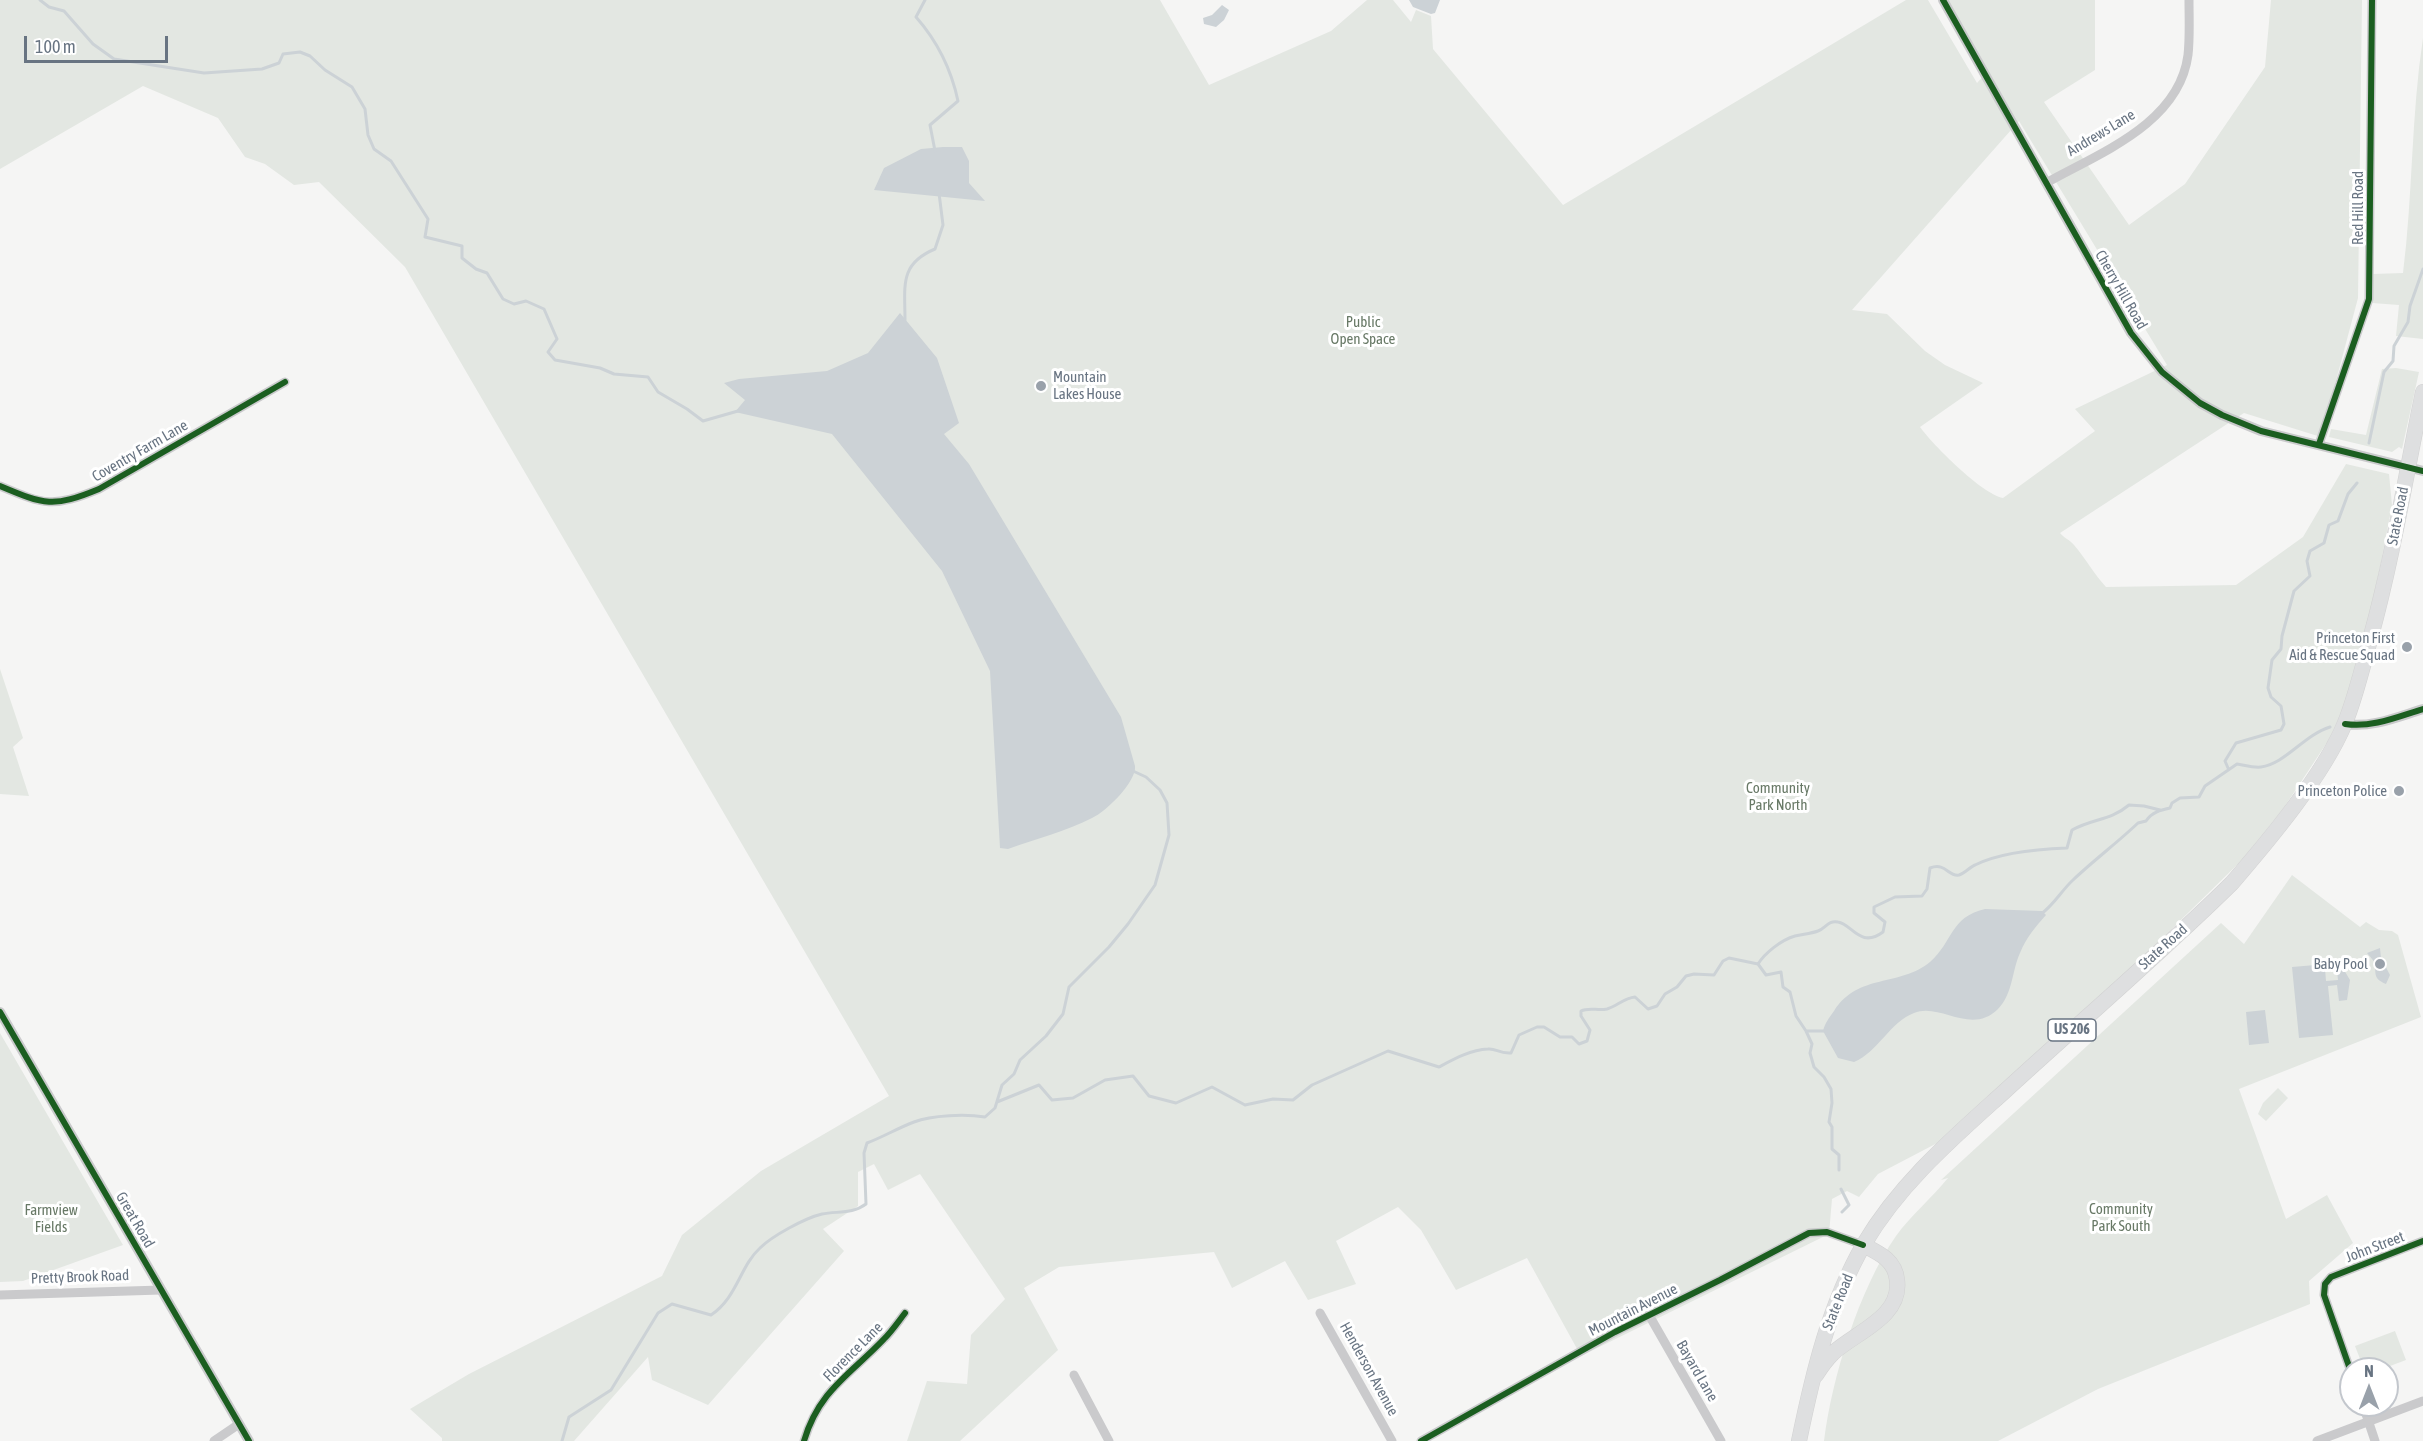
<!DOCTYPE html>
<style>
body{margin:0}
#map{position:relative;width:2423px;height:1441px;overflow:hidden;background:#f5f5f4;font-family:"Asap Condensed",sans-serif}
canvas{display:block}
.north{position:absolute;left:2339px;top:1357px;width:60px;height:60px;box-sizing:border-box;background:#fff;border:2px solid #c3c7cd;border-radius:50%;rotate:0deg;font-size:16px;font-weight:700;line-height:24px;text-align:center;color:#687482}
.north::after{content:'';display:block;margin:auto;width:21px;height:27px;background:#99a1aa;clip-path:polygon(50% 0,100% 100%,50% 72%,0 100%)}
.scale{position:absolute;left:24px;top:36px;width:144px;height:27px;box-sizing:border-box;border:3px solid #687482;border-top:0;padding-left:8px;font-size:18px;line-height:21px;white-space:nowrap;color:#687482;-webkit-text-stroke:4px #fff;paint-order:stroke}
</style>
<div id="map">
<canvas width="2423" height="1441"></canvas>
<div class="north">N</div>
<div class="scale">100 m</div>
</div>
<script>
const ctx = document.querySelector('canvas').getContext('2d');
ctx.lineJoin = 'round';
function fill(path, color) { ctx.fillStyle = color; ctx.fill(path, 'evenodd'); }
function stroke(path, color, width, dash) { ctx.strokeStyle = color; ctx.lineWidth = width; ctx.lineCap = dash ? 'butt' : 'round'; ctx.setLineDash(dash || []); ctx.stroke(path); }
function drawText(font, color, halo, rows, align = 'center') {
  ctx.font = font + ' "Asap Condensed",sans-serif'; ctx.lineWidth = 6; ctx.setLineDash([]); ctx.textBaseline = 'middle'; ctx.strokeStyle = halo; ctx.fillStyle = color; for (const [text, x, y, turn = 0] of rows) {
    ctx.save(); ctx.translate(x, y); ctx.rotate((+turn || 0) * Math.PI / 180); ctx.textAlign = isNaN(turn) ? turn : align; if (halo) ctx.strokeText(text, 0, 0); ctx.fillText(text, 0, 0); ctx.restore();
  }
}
const green = new Path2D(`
 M0 0H1160L1209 85 1331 31 1367 0H1393L1411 22 1416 10 1431 16 1433 49 1563 205 1906 0H1928L1977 83 1986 73 1943 0H2095V70L2044 102 2129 225 2185 184 2265 67 2271 0H2362L2358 298 2321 437 2244 413 2060 533C2064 538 2070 540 2074 545 2086 559 2094 574 2106 587L2236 585 2303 537 2346 464 2389 474 2392 505 2384 547 2372 606 2343 710 2328 741 2283 809 2242 860 2136 964 1943 1140 1878 1174 1859 1197 1847 1191 1832 1199 1829 1234 1581 1356 1527 1258 1456 1290 1421 1230 1398 1207 1336 1241 1356 1284 1308 1300 1285 1261 1232 1288 1214 1252 1059 1267 1024 1288 1058 1350 960 1441H907L927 1381 967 1384 971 1335 1005 1299 920 1174 888 1190 874 1164 858 1172V1206L823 1229 844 1251 708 1405 652 1380 648 1357 574 1441H442V1438L410 1409 469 1374 662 1276 682 1235 761 1171 889 1096 405 267 319 182 294 185 265 164 245 157 218 118 143 86 0 169ZM2019 121 2167 365 2075 409 2095 431 2003 498C1982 494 1933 445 1920 427L1983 383 1945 365 1925 351 1887 314 1852 310Z
 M2423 38V339L2396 336 2399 305 2372 303 2373 274 2403 273C2413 195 2411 116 2423 38Z
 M2396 368 2419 372 2402 449 2399 447 2392 452 2388 451 2329 437 2331 429 2366 435 2382 369Z
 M0 669 23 738 13 747 29 796 0 794Z
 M2292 875 2360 927 2366 922 2379 930 2392 931 2398 935 2421 1017 2239 1089 2286 1219 2327 1195 2353 1243 2309 1281 2310 1304 2098 1389 1998 1441H1824C1832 1377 1859 1289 1896 1236 1911 1215 1932 1198 1948 1178L1941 1180 2221 923 2244 944Z
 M0 1033 123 1245 23 1281 0 1282Z
 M2278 1088 2288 1098 2266 1121 2258 1114 2263 1103Z
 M2395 1331 2406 1360 2382 1369H2364L2355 1346Z`);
const water = new Path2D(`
 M1409 0H1440L1435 13 1431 14 1413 7Z
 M1222 5 1229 10 1224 20 1216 27 1204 24 1203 18 1212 15Z
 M943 147H962L969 161V183L985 201 874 190 884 168 921 149Z
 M900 313 937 358 959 423 944 434 969 464 1121 717 1135 766C1137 781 1106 812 1092 818 1066 831 1036 839 1008 849L1000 848 990 671 942 571 832 434 735 412 745 400 724 383 739 379 827 371 868 353Z
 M1985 909 2042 911 2046 915C2036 926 2026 938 2020 953 2012 970 2013 994 1998 1009 1971 1036 1940 1002 1914 1013 1890 1022 1878 1052 1854 1062L1838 1058 1823 1031C1825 1023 1829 1018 1834 1011 1858 973 1900 987 1930 962 1953 942 1950 917 1985 909Z
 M2380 948 2381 958 2390 975 2386 984C2372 978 2377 974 2374 962 2374 961 2368 954 2367 953Z
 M2327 964V968H2325L2326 981 2338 980 2337 970H2344L2350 980 2347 1000 2339 1001 2337 985 2328 986 2333 1035 2299 1038 2292 967Z
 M2265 1010 2269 1043 2249 1045 2246 1012Z`);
const stream = new Path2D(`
 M40 0 49 7 64 11 93 44 114 59 204 73 262 69 279 63 283 54 300 52 310 56 325 70 352 87 365 109 368 135 374 149 391 161 428 219 425 237 462 246V258L476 269 487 273 503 299 514 304 526 301 544 309 557 339 548 352 555 360 600 368 614 374 648 377 658 392 687 409 703 421 738 411
 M925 0 916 17C938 42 951 68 958 101L930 125 935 151
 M905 320C905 286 899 264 935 249L943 225 939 193
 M2369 443 2384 372 2393 361 2394 346 2408 322 2410 306 2423 269
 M2228 768 2225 761 2236 743 2281 730 2284 724 2281 706 2271 697 2268 688 2272 660 2281 649 2282 636 2294 591 2310 576 2307 561 2310 551 2324 543 2329 525 2338 521 2348 494 2357 483
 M2041 914C2054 905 2061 891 2073 880 2094 860 2117 843 2138 823L2146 821C2152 812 2161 810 2170 808L2172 803 2180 798 2199 797 2205 786 2237 764C2244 765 2253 768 2261 767 2285 764 2304 735 2330 727
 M1758 964 1766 975 1781 972 1783 987 1790 992 1796 1016 1806 1031 1812 1044 1810 1053 1814 1067 1824 1077 1831 1089 1832 1103 1829 1122 1832 1127V1149L1839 1155V1170
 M1806 1031H1827
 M997 1102 1039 1085 1052 1100 1073 1098 1105 1080 1133 1076 1149 1096 1176 1103 1212 1087 1245 1105 1273 1099 1293 1100 1312 1085 1388 1051 1439 1067C1454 1059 1470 1050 1488 1049 1496 1048 1499 1054 1511 1053L1519 1035 1537 1027H1544L1560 1037H1572L1579 1044 1587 1041 1590 1030 1581 1016V1011C1589 1007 1598 1011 1607 1009 1617 1006 1624 998 1635 997L1648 1009 1657 1006 1665 994 1677 987 1686 976 1694 974 1714 975 1723 961 1729 958 1758 964C1765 953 1781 940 1795 936 1802 934 1810 934 1818 931 1826 928 1828 920 1838 922 1852 924 1860 949 1883 932L1885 922 1874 913V907L1895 897 1922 896 1927 889 1930 868C1946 862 1948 877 1959 875 1965 873 1970 867 1975 865 1999 853 2040 849 2067 848L2072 830C2094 818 2110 821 2129 805L2144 806 2160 810
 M1841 1189 1849 1205 1842 1212
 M562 1441 569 1417 611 1390 658 1313 672 1304 711 1315C737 1298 740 1266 760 1248 772 1236 805 1218 822 1214 838 1211 853 1214 866 1204L864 1153 867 1143C883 1137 898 1128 914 1122 932 1115 966 1114 985 1117L995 1108 1002 1085 1014 1074 1020 1060 1046 1036 1063 1014 1069 987 1109 947 1128 924 1155 885 1169 835 1167 803 1160 790 1146 777 1133 771`);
const minor = new Path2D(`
 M2046 183C2099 153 2179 124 2188 55 2190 37 2189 18 2189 0
 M2319 444 2369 299 2372 0
 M0 486C45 505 53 508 99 489L285 382
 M0 1295 161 1290
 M1320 1313 1392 1441
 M1649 1315 1721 1441
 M2351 1372 2324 1295 2325 1284 2331 1277 2423 1241
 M1074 1375 1109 1441
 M2363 1405 2375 1441
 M214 1441 239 1424
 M804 1441C819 1390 851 1374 884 1339 892 1331 898 1322 905 1313
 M1421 1441 1615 1332 1720 1280 1809 1233 1827 1232 1863 1245
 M2317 1441 2423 1401`);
const tertiary = new Path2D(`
 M1943 0 2131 333 2162 372 2200 403 2222 415 2261 431 2423 471
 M2345 724C2372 728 2397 717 2423 709
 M0 1012 249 1441`);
const trunk = new Path2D(`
 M1816 1375C1821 1367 1827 1359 1833 1353 1856 1332 1902 1317 1897 1280 1895 1260 1879 1253 1863 1245
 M1799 1441C1813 1373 1829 1305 1864 1244 1900 1183 1953 1138 2005 1091 2080 1022 2159 955 2232 883 2269 840 2323 776 2345 723 2356 696 2363 665 2371 636 2393 556 2406 474 2423 392`);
const cycleway = new Path2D(`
 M1943 0 2131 333 2162 372 2200 403 2222 415 2261 431 2423 471
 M2319 444 2369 299 2372 0
 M0 486C45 505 53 508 99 489L285 382
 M2345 724C2372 728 2397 717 2423 709
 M0 1012 249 1441
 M2351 1372 2324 1295 2325 1284 2331 1277 2423 1241
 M804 1441C819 1390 851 1374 884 1339 892 1331 898 1322 905 1313
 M1421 1441 1615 1332 1720 1280 1809 1233 1827 1232 1863 1245`);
const markers = [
 [1041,386,6,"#99a1aa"],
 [2407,647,6,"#99a1aa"],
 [2399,791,6,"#99a1aa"],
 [2380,964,6,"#99a1aa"]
];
const shields = [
 [2072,1030,48]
];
const shieldNames = [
 ["US 206",2072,1030]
];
const streetNames = [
 ["Andrews Lane",2101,133,-31],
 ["Red Hill Road",2358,208,-90],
 ["Cherry Hill Road",2121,290,60],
 ["Coventry Farm Lane",140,451,-30],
 ["State Road",2398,516,-79],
 ["State Road",2163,947,-42],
 ["Great Road",135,1220,60],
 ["John Street",2375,1247,-21],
 ["Pretty Brook Road",80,1277,-2],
 ["State Road",1838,1302,-68],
 ["Mountain Avenue",1633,1310,-27],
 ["Florence Lane",853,1352,-45],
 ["Henderson Avenue",1369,1369,61],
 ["Bayard Lane",1697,1371,60]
];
const parkNames = [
 ["Public",1363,322],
 ["Open Space",1363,339],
 ["Community",1778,788],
 ["Park North",1778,805],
 ["Community",2121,1209],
 ["Park South",2121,1226],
 ["Farmview",51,1210],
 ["Fields",51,1227]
];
const poiNames = [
 ["Mountain",1053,377,"left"],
 ["Lakes House",1053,394,"left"],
 ["Princeton First",2395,638],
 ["Aid & Rescue Squad",2395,655],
 ["Princeton Police",2387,791],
 ["Baby Pool",2368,964]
];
fill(green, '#e3e7e2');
fill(water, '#ccd2d6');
stroke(stream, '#ccd2d6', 3);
stroke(trunk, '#d2d2d2', 16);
stroke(minor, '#cacacc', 9);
stroke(tertiary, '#cacacc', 10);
stroke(trunk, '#dedfe0', 15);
stroke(cycleway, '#1b5e20', 6);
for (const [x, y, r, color] of markers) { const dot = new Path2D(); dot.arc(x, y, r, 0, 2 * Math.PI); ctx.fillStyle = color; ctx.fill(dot); stroke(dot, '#fff', 2); }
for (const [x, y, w] of shields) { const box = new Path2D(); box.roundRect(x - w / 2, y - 11, w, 22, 4.5); ctx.fillStyle = '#fff'; ctx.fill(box); stroke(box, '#687482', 1.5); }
drawText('bold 14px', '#687482', null, shieldNames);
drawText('15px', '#687482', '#fff', streetNames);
drawText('15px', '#687966', '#fff', parkNames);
drawText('15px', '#687482', '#fff', poiNames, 'right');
</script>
